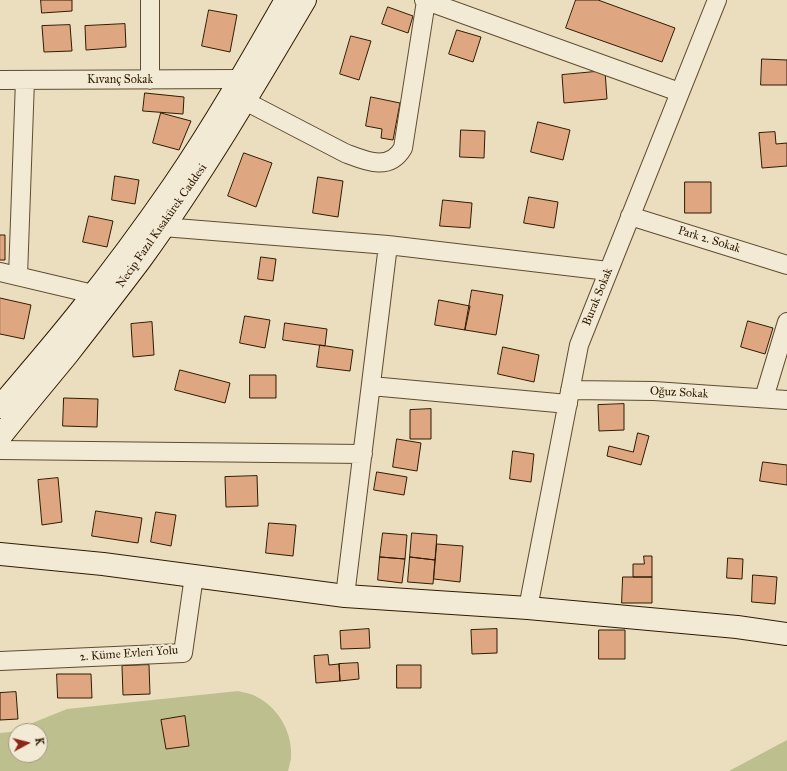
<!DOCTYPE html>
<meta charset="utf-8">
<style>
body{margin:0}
#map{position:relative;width:787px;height:771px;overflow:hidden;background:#ebdebe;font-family:"IM FELL Great Primer",serif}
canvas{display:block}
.north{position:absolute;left:8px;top:723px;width:40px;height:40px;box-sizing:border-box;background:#f2ead5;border:1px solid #a49780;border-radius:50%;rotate:83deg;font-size:11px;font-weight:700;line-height:16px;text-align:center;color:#301b00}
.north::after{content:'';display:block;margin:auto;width:14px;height:18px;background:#8f2418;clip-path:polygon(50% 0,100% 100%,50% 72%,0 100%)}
</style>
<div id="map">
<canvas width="787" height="771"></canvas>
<div class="north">K</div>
</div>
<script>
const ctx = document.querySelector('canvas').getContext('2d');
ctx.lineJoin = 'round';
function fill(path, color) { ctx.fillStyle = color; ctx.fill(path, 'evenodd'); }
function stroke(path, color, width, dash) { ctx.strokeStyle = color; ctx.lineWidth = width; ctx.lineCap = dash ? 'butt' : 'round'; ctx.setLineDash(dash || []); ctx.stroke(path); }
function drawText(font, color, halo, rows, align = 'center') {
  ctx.font = font + ' "IM FELL Great Primer",serif'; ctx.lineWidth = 4; ctx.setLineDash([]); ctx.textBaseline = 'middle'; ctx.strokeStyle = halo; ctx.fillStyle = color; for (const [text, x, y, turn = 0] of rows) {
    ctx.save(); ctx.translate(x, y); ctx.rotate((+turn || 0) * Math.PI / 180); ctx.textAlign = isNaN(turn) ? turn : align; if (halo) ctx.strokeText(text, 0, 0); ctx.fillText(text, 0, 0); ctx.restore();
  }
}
const green = new Path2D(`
 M238 691C246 693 253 694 259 698 280 710 293 734 291 759 290 763 289 767 288 771H0V733L10 732 67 709ZM16 731H40V755H16Z
 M787 740V771H729Z`);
const building = new Path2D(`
 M41 0H72V11L42 13Z
 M576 0H598L675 28 662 62 566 28Z
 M388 7 413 16 408 33 382 24Z
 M209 10 237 15 230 52 202 46Z
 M125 24 126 47 86 50 85 26Z
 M70 25 72 51 44 52 42 26Z
 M457 30 481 37 473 62 449 54Z
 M351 36 371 41 359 80 340 74Z
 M762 59 787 60V85H761Z
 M605 71 607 99 564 103 562 75Z
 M145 93 184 97 183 114 143 111Z
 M371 97 400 103 393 140 381 138 382 129 366 126Z
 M161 113 191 121 179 150 153 143Z
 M538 122 570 130 563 160 531 152Z
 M461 130 485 131 484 158 460 157Z
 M775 132 776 144 787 143V166L762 168 759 133Z
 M244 153 272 163 256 207 228 196Z
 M115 176 139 180 135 204 112 200Z
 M318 177 343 181 338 217 313 213Z
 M685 182H711V213H685Z
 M529 197 558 202 554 228 524 223Z
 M443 200 472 203 470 228 440 226Z
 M89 216 113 221 107 247 83 242Z
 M0 235H5V260H0Z
 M261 257 276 259 273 281 258 279Z
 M472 290 503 295 496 335 465 330Z
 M0 298 31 305 24 339 0 334Z
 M439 300 470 306 465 330 435 325Z
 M245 316 270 320 265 348 240 343Z
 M748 321 773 328 765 354 741 347Z
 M152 322 154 355 133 357 131 324Z
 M285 323 327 329 325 346 283 340Z
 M320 345 353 350 350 371 317 367Z
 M503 347 539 355 534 382 498 374Z
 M180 370 230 383 225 403 175 390Z
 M250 375H276V398H250Z
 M64 398 98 399 97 427 63 426Z
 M624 404V430L599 431 598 405Z
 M431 409V439H410V410Z
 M638 433 649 436 641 465 607 456 609 446 633 452Z
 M397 439 421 443 417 471 393 467Z
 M513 451 534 454 531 482 510 479Z
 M763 462 787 465V485L760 481Z
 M377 472 407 477 404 495 374 490Z
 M257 476 258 506 226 507 225 477Z
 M58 478 62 522 42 525 38 480Z
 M96 511 142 518 138 543 92 536Z
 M156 512 176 515 171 546 151 542Z
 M269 523 296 525 293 556 266 553Z
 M383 533 407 535 405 559 380 557Z
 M412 533 437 535 435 560 410 557Z
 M437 544 463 546 460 582 434 579Z
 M644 556H652V577H633V564H644Z
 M380 557 405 559 402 583 378 580Z
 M410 557 435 560 433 584 408 582Z
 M728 558 743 559 742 579 727 578Z
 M753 575 777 577 775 604 752 602Z
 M623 577H652V603H622Z
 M369 629 370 648 341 649 340 631Z
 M497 629V653L472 654 471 630Z
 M599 630H625V659H599Z
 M328 655 329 665 339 664 340 681 316 683 314 656Z
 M358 663 359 679 340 681 339 664Z
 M149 665 150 694 123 695 122 666Z
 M397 665H421V688H397Z
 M57 674H91L92 698H58Z
 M16 692 18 719 0 720V693Z
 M185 716 189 746 166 749 161 720Z`);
const street = new Path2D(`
 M150 0V80
 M424 0 679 92
 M0 80 240 79
 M245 101 345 153C366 161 389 172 403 148L426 1
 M630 216 787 265
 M163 227 388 245 608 271
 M0 272 93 294
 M18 276 25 80
 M371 386 568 404
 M570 390 654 391 787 400
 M764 398 787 322
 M0 450 363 454
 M345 596 388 245
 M528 608 579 345 717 0
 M0 661 183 653 194 576`);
const secondary = new Path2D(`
 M0 407C27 375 55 343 81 310 113 270 144 228 173 186 214 126 250 63 286 0
 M0 437C22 409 45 382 67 355 92 323 117 291 141 259 201 176 253 88 305 0
 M0 554 103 564 345 596 528 608 737 627 787 634`);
const streetNames = [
 ["Kıvanç Sokak",120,80],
 ["Necip Fazıl Kısakürek Caddesi",162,226,-55],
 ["Park 2. Sokak",709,240,17],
 ["Burak Sokak",598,297,-68],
 ["Oğuz Sokak",679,393,3],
 ["2. Küme Evleri Yolu",129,654,-4]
];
fill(green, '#bdc08e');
fill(building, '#dfa682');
stroke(building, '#301b00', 1);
stroke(street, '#5f4c30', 20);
stroke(secondary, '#301b00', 24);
stroke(street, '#f2ead5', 18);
stroke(secondary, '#f2ead5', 22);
drawText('12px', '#301b00', '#f2ead5', streetNames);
</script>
